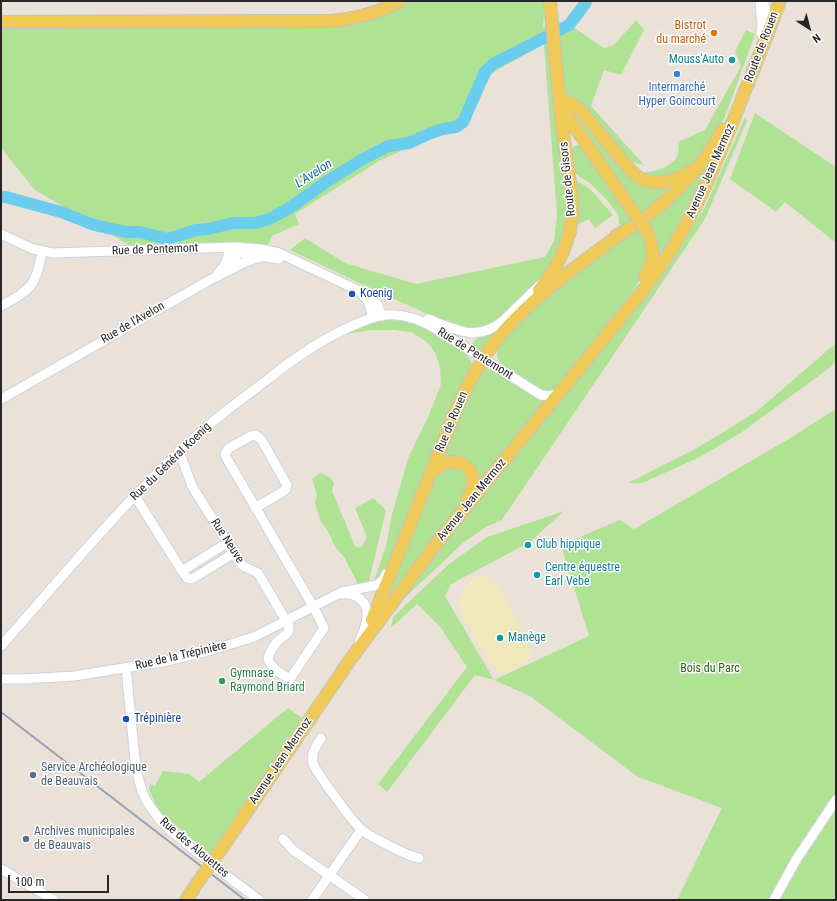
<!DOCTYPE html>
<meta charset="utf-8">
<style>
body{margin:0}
#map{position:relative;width:837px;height:901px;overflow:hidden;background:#eae2d8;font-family:"Roboto Condensed",sans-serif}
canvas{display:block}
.frame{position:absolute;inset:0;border:2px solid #272727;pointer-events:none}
.north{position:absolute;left:789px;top:8px;width:40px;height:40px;-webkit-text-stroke:3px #fff;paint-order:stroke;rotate:144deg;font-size:11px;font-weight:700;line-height:16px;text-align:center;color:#272727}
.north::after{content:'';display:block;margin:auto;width:14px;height:18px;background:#272727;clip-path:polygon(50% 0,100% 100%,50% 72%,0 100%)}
.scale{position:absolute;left:8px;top:875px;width:101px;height:18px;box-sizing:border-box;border:2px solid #272727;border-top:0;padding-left:5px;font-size:12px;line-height:14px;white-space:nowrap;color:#272727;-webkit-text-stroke:3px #fff;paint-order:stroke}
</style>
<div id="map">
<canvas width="837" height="901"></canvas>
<div class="frame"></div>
<div class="north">N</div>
<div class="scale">100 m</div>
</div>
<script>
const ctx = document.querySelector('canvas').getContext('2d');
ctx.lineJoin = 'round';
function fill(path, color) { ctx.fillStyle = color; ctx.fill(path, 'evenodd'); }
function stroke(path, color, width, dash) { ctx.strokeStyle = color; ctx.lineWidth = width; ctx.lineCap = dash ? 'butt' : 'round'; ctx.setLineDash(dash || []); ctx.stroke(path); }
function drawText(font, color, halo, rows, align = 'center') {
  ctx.font = font + ' "Roboto Condensed",sans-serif'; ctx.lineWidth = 3; ctx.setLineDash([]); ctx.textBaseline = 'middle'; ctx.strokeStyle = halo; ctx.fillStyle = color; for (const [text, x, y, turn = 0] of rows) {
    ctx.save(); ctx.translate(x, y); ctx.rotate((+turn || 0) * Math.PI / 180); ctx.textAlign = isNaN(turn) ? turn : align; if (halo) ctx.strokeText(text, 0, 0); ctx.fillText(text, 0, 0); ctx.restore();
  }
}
const green = new Path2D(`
 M385 1H545L543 27 547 26 568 209 567 225 552 267 500 320C490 325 480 330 468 329 452 327 437 318 423 312 378 292 334 271 290 250L305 238 345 263 416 284 545 257 554 241 557 215 544 44 492 73 462 129 434 136 379 161 295 214 299 224 272 236 268 245H129L35 190 1 148V15L361 14Z
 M636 20 644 30 621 75 604 70 591 106 645 166 633 162 627 157 568 96 565 89 559 33 573 27 604 48 614 45Z
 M746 30 755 34 725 117 707 147 690 166 679 174 658 177 643 173C656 171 673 168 678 154 679 150 678 145 680 141L705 130 741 66 735 51Z
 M755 113 836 167V243L785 202 776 212 730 179Z
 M578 114 622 165 673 185 667 193 640 213 572 117Z
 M745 117 747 121 705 219 502 520 486 527 463 543 397 605 398 599 660 275 704 209Z
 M578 145 583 146 633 217 624 226 619 224 618 214 605 198 591 184 574 173 570 150 574 146Z
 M714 153 691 204 653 270 645 221Z
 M575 180 590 189 613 215 595 228 589 219 574 226Z
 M638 225 649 245 647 268 635 288 558 387 547 392 539 389 507 370 497 358V352L499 343 534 304Z
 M394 319C424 322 441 337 466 353L469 358 473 367 462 390 381 579 374 581 386 546 392 514 409 456 429 415 441 384 440 368 436 354 427 342 411 332 394 330H370L341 335C358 327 374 321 394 319Z
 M497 331 481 355 476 351 472 344C478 335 487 334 497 331Z
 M836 343V361L828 369 742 432 700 457 642 483H628L697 448 756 412Z
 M485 364 546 401 477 486 471 468 439 462 467 396Z
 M836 409V900H677L722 808 638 777 530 696 494 680 475 675 387 792 378 784 467 667 441 628 417 604 391 628 393 617 449 564 487 537 564 511 530 542 451 584 445 596 494 680 589 636 561 545 620 520 634 529 787 440Z
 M444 467 463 469 471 481 464 499 388 598 387 595 434 476Z
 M320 473 330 477 334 483 332 491 355 546 361 548 367 537 355 508 373 498 386 510 369 581 358 584 356 580 344 557 335 547 329 533 320 520 315 503 317 495 312 479Z
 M288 708 302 718 210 854 158 810 149 789 150 784 155 786 163 771 189 774 199 782Z`);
const sand = new Path2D(`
 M480 575 492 577 519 623 532 652C524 666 516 669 501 674L485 657 457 605C461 592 467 582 480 575Z`);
const river = new Path2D(`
 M1 197H6L61 212 94 225 126 232H140L167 239 196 230 207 229 234 223H255L269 219 288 209 326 182 363 159 388 146 409 143 431 133 443 129 456 127 463 122 485 72 493 64 569 25 585 4 586 1`);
const minor = new Path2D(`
 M763 1 769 19V28
 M760 4 762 24 761 33
 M1 234 33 249 53 253 235 247 260 249 279 253 368 295 377 304 382 316
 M240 253 279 259
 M217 275 226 263 230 248C238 254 237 262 231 269
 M362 294 368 301 373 317
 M1 306C31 290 36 286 42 251
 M428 319C457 330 477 343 504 320L542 283
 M1 399 208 281 245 262 261 257
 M179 451 192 486 240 563 245 567 258 573 289 626C290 634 283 636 278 641 274 645 270 652 268 658 270 668 281 674 290 679L324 628 313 606 226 457 225 454 229 448 251 436 255 435 261 439 287 485 286 489 284 491 255 508
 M135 496 182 571
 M227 543 182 571 187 578 192 579 234 553
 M342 594C349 593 355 595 360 599 374 610 364 630 359 643
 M1 646C64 575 125 500 196 436 218 416 243 398 267 380 293 359 320 340 350 327 360 322 369 318 379 316 400 312 418 318 436 329L541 395 551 396 559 392
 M126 668 136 769 142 791 147 802 160 820 171 831 218 869 259 900
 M1 679H24L74 676 162 662 208 651 254 637 342 592 377 585 383 580 386 574
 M321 738C316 746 311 753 313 763 315 771 355 825 362 830 371 837 409 857 419 858
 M283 839 293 850 365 900
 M1 869 54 900
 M312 900 361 830
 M774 900 796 860 836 800`);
const major = new Path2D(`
 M1 22 330 21C356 19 378 13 400 1
 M560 97 575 106 581 111C593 125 605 140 617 154 624 163 631 173 640 178 656 187 677 181 690 171
 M563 106 571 122 634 213
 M643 225C655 243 656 259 645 277
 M616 236C657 214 702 171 723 129
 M539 290 554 270 563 252 570 232 572 215V197L561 118 550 1
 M431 473C455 448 486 470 467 499
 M372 620 456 410C467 385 480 361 497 339 532 297 578 265 622 233
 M222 848 350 660 439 540 644 289C688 232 713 172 739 106 753 71 767 36 780 1
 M186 900 198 882`);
const rail = new Path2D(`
 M1 712 245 900`);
const majorBridge = new Path2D(`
 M634 213 643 225
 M198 882 222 848`);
const markers = [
 [714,33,4,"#e8710a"],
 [732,60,4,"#0f9aa8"],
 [677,74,4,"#3f7fe0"],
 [352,294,4,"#1a4fb4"],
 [528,545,4,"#0f9aa8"],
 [537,575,4,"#0f9aa8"],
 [500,638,4,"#0f9aa8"],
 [222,681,4,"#2e9e5b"],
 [126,719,4,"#1a4fb4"],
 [33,775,4,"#5c6f8a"],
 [26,839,4,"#5c6f8a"]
];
const foodNames = [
 ["Bistrot",706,26],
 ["du marché",706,40]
];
const streetNames = [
 ["Route de Rouen",762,47,-69],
 ["Avenue Jean Mermoz",711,171,-66],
 ["Route de Gisors",568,179,-96],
 ["Rue de Pentemont",155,250,-2],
 ["Rue de l'Avelon",133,323,-30],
 ["Rue de Pentemont",475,354,32],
 ["Rue de Rouen",452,422,-67],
 ["Rue du Général Koenig",171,462,-44],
 ["Avenue Jean Mermoz",472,500,-51],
 ["Rue Neuve",227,541,57],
 ["Rue de la Trépinière",181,656,-13],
 ["Avenue Jean Mermoz",281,761,-56],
 ["Rue des Alouettes",194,848,40]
];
const cultureNames = [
 ["Mouss'Auto",724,60,"right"],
 ["Club hippique",536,545],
 ["Centre équestre",545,568],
 ["Earl Vebe",545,582],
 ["Manège",508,638]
];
const shopNames = [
 ["Intermarché",677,88],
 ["Hyper Goincourt",677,102]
];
const transitNames = [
 ["Koenig",360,294],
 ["Trépinière",134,719]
];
const parkNames = [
 ["Bois du Parc",710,669]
];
const leisureNames = [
 ["Gymnase",230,674],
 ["Raymond Briard",230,688]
];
const serviceNames = [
 ["Service Archéologique",41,768],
 ["de Beauvais",41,782],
 ["Archives municipales",34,832],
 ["de Beauvais",34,846]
];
const waterNames = [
 ["L'Avelon",314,174,-33]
];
fill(green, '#b0e294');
fill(sand, '#f0e7ba');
stroke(river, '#6acdee', 12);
stroke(minor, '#ced2e1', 11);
stroke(major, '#c3c3c3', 14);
stroke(minor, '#fff', 9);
stroke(major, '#f0ca58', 12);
stroke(rail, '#9c9fb2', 2);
stroke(majorBridge, '#c3c3c3', 14, []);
stroke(majorBridge, '#f0ca58', 12);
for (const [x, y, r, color] of markers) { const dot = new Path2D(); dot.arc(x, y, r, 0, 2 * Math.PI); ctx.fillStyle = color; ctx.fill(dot); stroke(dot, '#fff', 1.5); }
drawText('12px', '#c56008', '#fff', foodNames, 'right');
drawText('12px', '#272727', '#fff', streetNames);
drawText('12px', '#0d838f', '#fff', cultureNames, 'left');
drawText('12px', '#366cbe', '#fff', shopNames);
drawText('12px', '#164399', '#fff', transitNames, 'left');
drawText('12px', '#296319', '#fff', parkNames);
drawText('12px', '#27864d', '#fff', leisureNames, 'left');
drawText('12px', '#4e5e75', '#fff', serviceNames, 'left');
drawText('italic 13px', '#0d6996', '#fff', waterNames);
</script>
